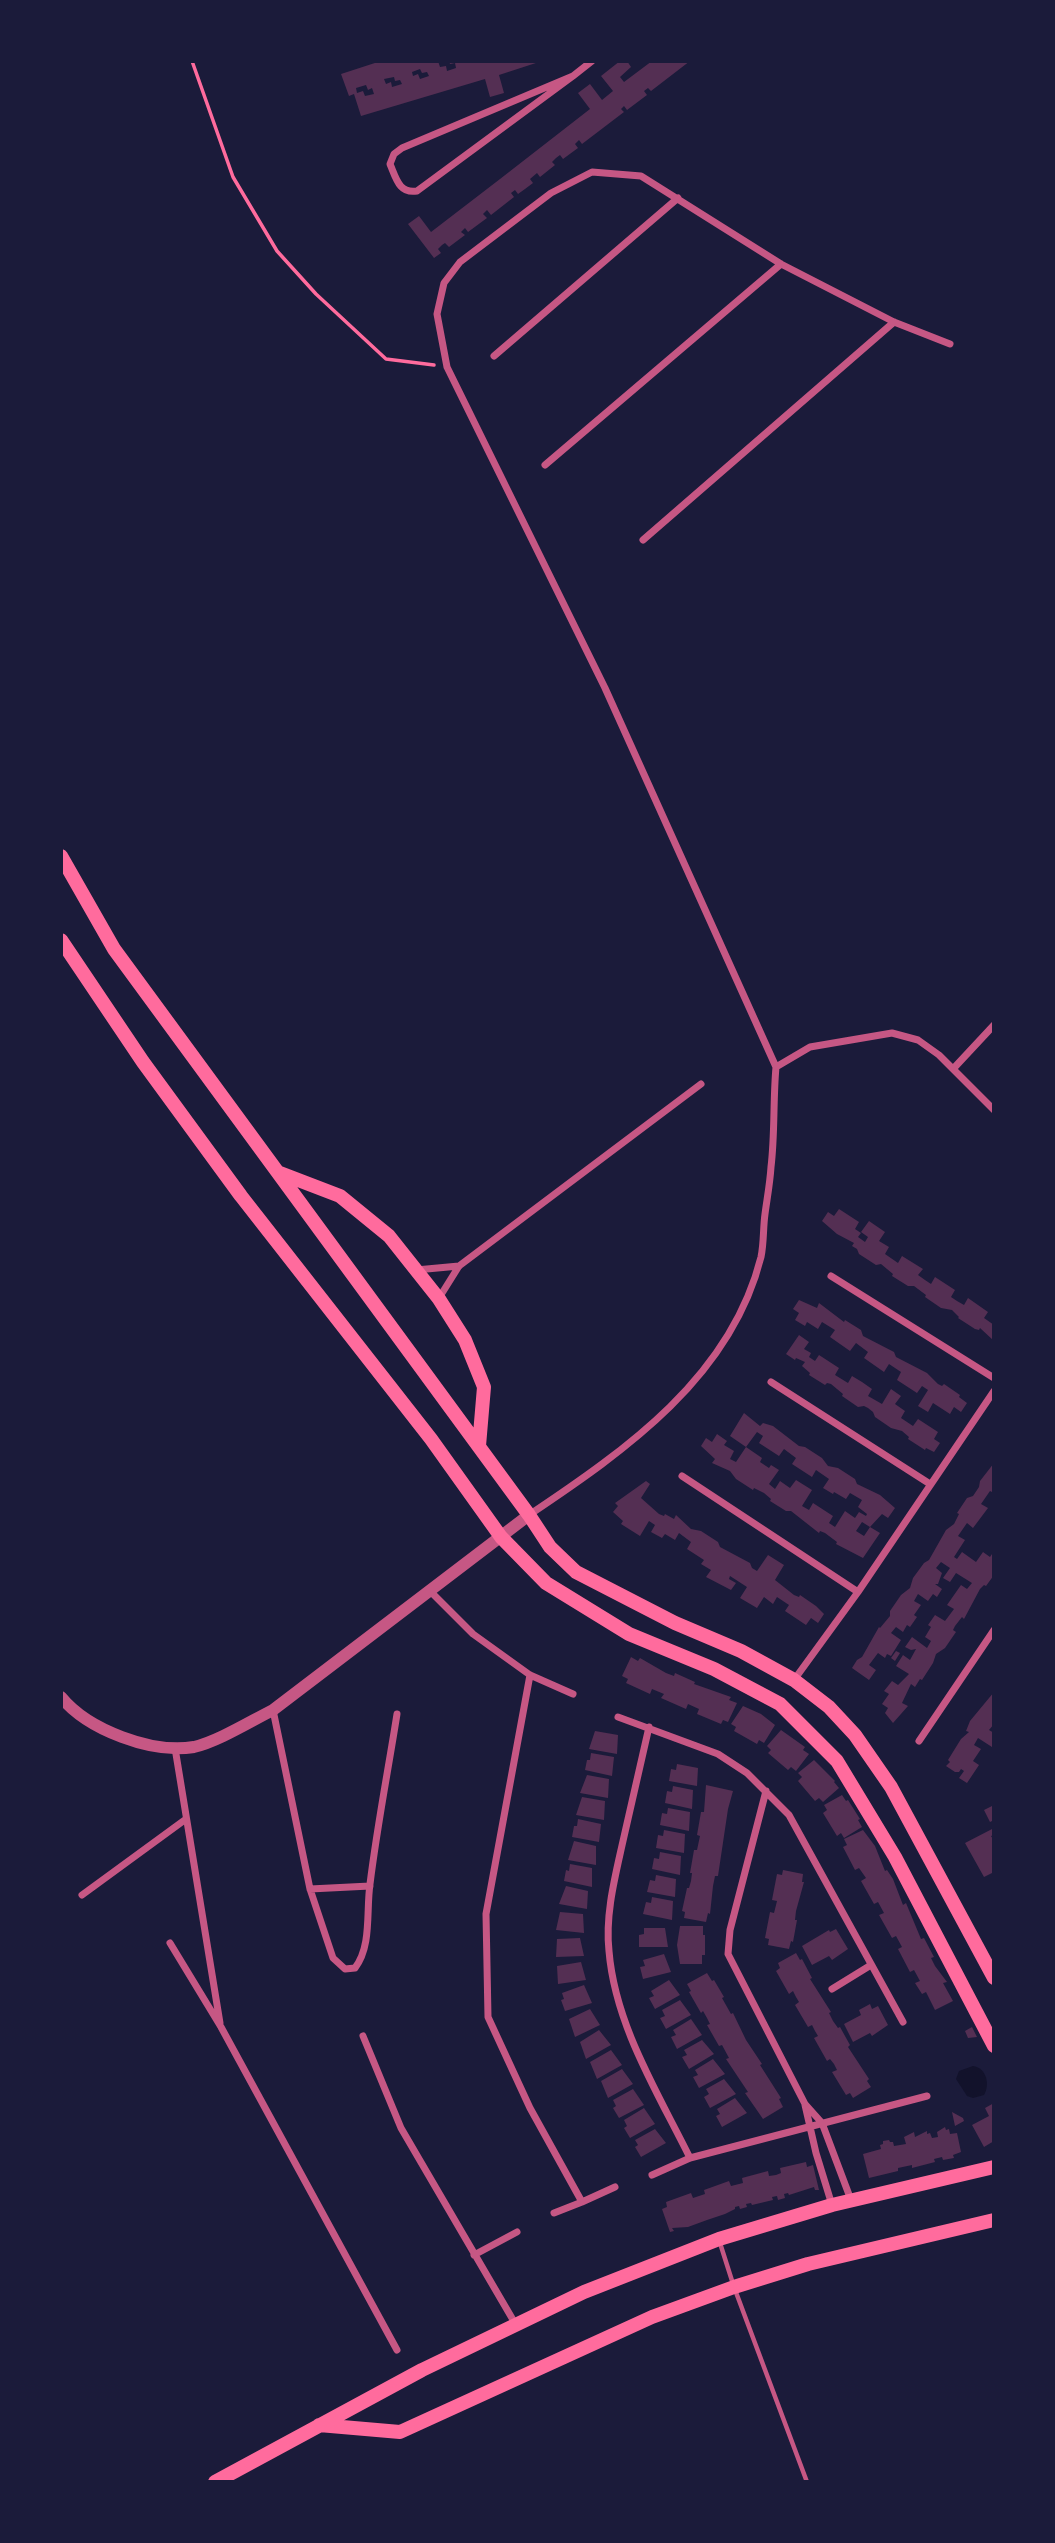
<!DOCTYPE html>
<style>
body{margin:0}
#map{position:relative;width:1055px;height:2543px;overflow:hidden;background:#1b1b3a;font-family:"Nunito Sans",sans-serif}
canvas{display:block}
.frame{position:absolute;inset:0;border:63px solid #1b1b3a;pointer-events:none}
</style>
<div id="map">
<canvas width="1055" height="2543"></canvas>
<div class="frame"></div>
</div>
<script>
const ctx = document.querySelector('canvas').getContext('2d');
ctx.lineJoin = 'round';
function fill(path, color) { ctx.fillStyle = color; ctx.fill(path, 'evenodd'); }
function stroke(path, color, width, dash) { ctx.strokeStyle = color; ctx.lineWidth = width; ctx.lineCap = dash ? 'butt' : 'round'; ctx.setLineDash(dash || []); ctx.stroke(path); }
const water = new Path2D(`
 M973 2066C987 2068 990 2085 984 2095L973 2098 967 2096 956 2079 959 2071Z`);
const building = new Path2D(`
 M381 61H438L440 67 446 66 447 71 456 68 455 63 450 64 449 61 539 62 499 75 504 93 490 97 485 79 361 116 354 94 349 96 341 74ZM420 69 422 73 427 72 429 76 420 79 418 74 413 76 412 72ZM394 77 395 81 400 80 402 84 392 87 391 82 386 84 384 79ZM366 85 368 90 372 88 374 94 365 96 363 91 357 93 356 88Z
 M620 61H627L631 67 620 77 624 82 652 61H690L651 91 648 88 644 91 647 95 627 110 624 106 621 109 624 112 582 144 579 140 575 144 578 148 563 159 560 155 556 158 552 162 555 165 540 177 537 173 530 179 533 183 525 189 518 194 515 190 511 193 514 197 491 215 487 210 483 214 487 218 468 232 465 228 461 232 465 235 449 247 445 243 442 245 438 249 441 253 434 258 408 224 419 216 431 232 500 179 590 109 578 93 590 84 602 100 613 91 601 76Z
 M839 1209 859 1222 855 1229 861 1233 858 1237 865 1242 868 1237 861 1232 869 1221 885 1232 879 1241 889 1247 885 1254 898 1263 902 1256 923 1269 918 1275 925 1280 931 1284 935 1277 955 1290 951 1297 957 1301 964 1305 968 1298 988 1312 984 1318 994 1325V1341L980 1328 979 1330 975 1329 958 1318 959 1317 952 1310 941 1308 925 1297 926 1295 914 1286H908L892 1276 893 1274 881 1264 876 1265 859 1254 857 1249 852 1246 854 1243 837 1234 822 1221 828 1212 834 1216Z
 M799 1300 817 1308 819 1303 844 1322 845 1320 861 1330 863 1336 894 1352 896 1357 927 1373 938 1384 942 1386 944 1384 960 1395 959 1397 967 1403 961 1412 954 1407 950 1414 933 1403 928 1412 918 1406 928 1390 922 1386 917 1393 897 1380 901 1372 889 1364 884 1372 864 1358 868 1352 856 1343 850 1351 830 1337 835 1330 822 1322 818 1329 807 1322 805 1326 795 1320 799 1313 793 1309Z
 M799 1335 809 1342 804 1349 811 1353 809 1357 815 1361 819 1355 839 1368 835 1375 848 1383 852 1376 862 1382 872 1389 868 1396 882 1404 891 1389 901 1396 895 1404 905 1411 901 1418 913 1426 918 1419 938 1432 934 1439 940 1443 934 1452 926 1448 925 1450 908 1439 909 1437 902 1431 891 1428 875 1417 873 1412 868 1408 864 1406 858 1407 842 1396 843 1394 831 1384 827 1383 825 1385 809 1375 810 1373 802 1366 805 1362 796 1358 795 1360 786 1354Z
 M744 1413 760 1426 763 1423 773 1426 799 1446 805 1447 822 1458 828 1466 838 1468 855 1479 857 1484 880 1495 895 1508 888 1518 882 1514 870 1527 880 1533 863 1558 836 1544 837 1542 825 1533 820 1531 819 1533 791 1511H786L770 1501 771 1499 764 1493 754 1488 753 1490 736 1479 730 1471 712 1463 715 1459 701 1446 706 1438 712 1442 717 1434 727 1441 724 1445 734 1451 730 1459 736 1462 746 1447 762 1458 760 1462 769 1468 771 1465 779 1470 769 1484 775 1489 780 1481 790 1488 796 1480 812 1490 802 1506 809 1510 813 1503 833 1516 829 1523 835 1527 845 1511 855 1518 859 1512 866 1516 867 1514 858 1507 862 1500 850 1493 846 1499 834 1492 833 1494 823 1488 829 1479 816 1470 812 1477 792 1464 796 1458 784 1449 779 1456 759 1443 763 1436 757 1432 746 1447 730 1436ZM862 1522 870 1527 864 1536 856 1531Z
 M994 1463V1493L990 1491 981 1504 988 1508 973 1528 967 1523 958 1536 965 1540 954 1557 957 1559 962 1552 976 1562 983 1552 990 1557 994 1551V1575L986 1586 984 1585 980 1589 964 1619 962 1617 955 1626 953 1630 956 1632 945 1648 936 1654 933 1663 922 1680 920 1679 915 1687 911 1684 902 1703 908 1706 893 1723 885 1713 888 1708 882 1704 889 1694 884 1691 892 1681 898 1685 909 1674 896 1666 903 1655 910 1660 916 1649 911 1650 905 1647 912 1637 927 1648 931 1641 925 1637 931 1627 928 1625 935 1615 945 1621 954 1609 947 1605 961 1585 967 1589 972 1583 956 1573 950 1582 943 1578 950 1568 941 1562 936 1568 942 1573 938 1584H935L942 1589 937 1597 933 1594 928 1601 918 1594 914 1601 921 1605 914 1615 917 1617 910 1627 907 1625 903 1632 896 1627 891 1633 901 1640 891 1656 887 1654 885 1658 878 1653 869 1665 876 1670 869 1680 852 1668 857 1660 862 1657 879 1627 880 1628 890 1616V1611L901 1595 910 1588 913 1578 924 1563 929 1560 946 1530 954 1524 959 1514 957 1513 967 1498 973 1496 979 1487 980 1481Z
 M646 1481 650 1484 641 1498 659 1514 664 1516 665 1514 674 1519 676 1515 691 1529 701 1531 718 1542 720 1547 750 1563 752 1568 757 1571 768 1555 784 1565 775 1580 794 1595 799 1597 800 1595 816 1606 824 1614 818 1623 811 1618 806 1625 785 1611 789 1605 777 1597 773 1604 764 1597 757 1608 740 1598 747 1587 730 1576 729 1579 736 1583 731 1590 706 1577 711 1570 701 1564 704 1560 687 1549 691 1542 679 1533 675 1540 665 1534 662 1538 651 1532 655 1525 649 1521 640 1536 621 1524 623 1521 613 1512 618 1506 615 1503Z
 M896 1651 900 1653 895 1661 891 1658Z
 M631 1657 638 1661 640 1658 666 1673 674 1676 675 1673 695 1682 694 1684 731 1697 729 1700 737 1703 728 1722 723 1720 721 1724 697 1714 699 1709 688 1704 686 1709 661 1698 664 1694 652 1689 650 1694 626 1683 628 1679 622 1676Z
 M994 1692V1724L989 1730 994 1733V1744L992 1747 978 1738 974 1745 981 1749 973 1761 979 1765 967 1783 959 1778 964 1771 961 1769 959 1772H955L946 1766 950 1762 948 1760 961 1739 969 1732 966 1731 970 1721Z
 M743 1706 761 1714 775 1725 764 1743 759 1740 757 1744 734 1731 736 1727 731 1724Z
 M781 1730 805 1747 803 1750 809 1754 796 1771 791 1767 788 1770 768 1753 771 1750 767 1746Z
 M595 1731 618 1735 617 1754 589 1749Z
 M591 1753 614 1757 612 1776 585 1770 587 1760H590Z
 M814 1760 835 1781 834 1782 839 1788 823 1802 819 1798 815 1801 798 1781 802 1777 798 1773Z
 M677 1764 698 1768 697 1786 669 1781 671 1769 676 1770Z
 M587 1775 609 1779 608 1798 580 1793Z
 M706 1785 733 1791 728 1809 718 1876H715L713 1886 710 1914 708 1913 706 1922 684 1918 685 1912 682 1911 687 1888H689L691 1881 692 1873H690L694 1850H697L700 1836 697 1835 701 1812H704Z
 M673 1786 693 1790 692 1809 665 1803 667 1791 672 1792Z
 M842 1795 846 1801 848 1800 860 1819 858 1820 862 1827 844 1838 841 1833 837 1836 823 1813 827 1810 824 1805Z
 M582 1797 605 1801 604 1820 576 1815Z
 M994 1805V1820L990 1822 984 1810Z
 M668 1808 690 1812 689 1831 660 1825 662 1813 667 1814Z
 M578 1819 601 1824 599 1842 572 1837 574 1826H577Z
 M994 1828V1835L991 1836 994 1841V1872L984 1877 965 1843Z
 M664 1830 685 1834 684 1853 656 1848 658 1835 663 1836Z
 M863 1830 875 1846 885 1871 887 1870 893 1879 903 1905 906 1903 921 1939 924 1938 934 1957 931 1958 935 1966 947 1982 943 1983 953 2001 935 2010 926 1992 922 1994 915 1983 920 1981 914 1970 910 1972 898 1949 902 1947 896 1936 892 1938 879 1915 884 1913 878 1902 874 1904 861 1881 866 1878 859 1868 855 1870 843 1847 847 1845 844 1839Z
 M574 1841 596 1846V1865L568 1860Z
 M660 1852 681 1856 680 1875 652 1869 654 1858 659 1859Z
 M570 1864 592 1868V1887L564 1881 566 1870 569 1871Z
 M783 1870 803 1874 802 1882H804L796 1911 795 1920H797L793 1942 791 1941 789 1949 768 1945 769 1939 765 1938 770 1912 774 1913 777 1901 772 1900 777 1874 782 1875Z
 M656 1875 676 1879 675 1897 647 1892 650 1880 655 1881Z
 M566 1886 588 1891 587 1909 559 1904Z
 M652 1897 673 1901 672 1920 643 1914 646 1902 651 1903Z
 M560 1912 583 1914 584 1933 556 1930Z
 M680 1926H703V1935H705V1955H702V1964H680L677 1945Z
 M644 1928H665L668 1947H639V1935L644 1934Z
 M836 1929 848 1949 832 1960 829 1956 812 1965 802 1946 829 1930 830 1932Z
 M580 1938 584 1956 556 1957 557 1939Z
 M796 1953 800 1960 802 1959 812 1978 810 1979 831 2012 829 2013 833 2021 838 2028 840 2027 850 2045 848 2047 869 2079 867 2081 871 2087 853 2098 850 2093 846 2095 832 2072 837 2070 834 2064 830 2059 827 2061 814 2038 818 2036 815 2031 812 2025 808 2027 795 2005 799 2002 796 1997 793 1991 789 1994 776 1971 780 1968 778 1963Z
 M664 1954 671 1972 643 1979 640 1967 645 1966 643 1960Z
 M581 1962 586 1980 558 1984 557 1966Z
 M707 1973 712 1981 714 1980 724 1997 722 1998 731 2014 733 2013 746 2040 762 2064 760 2065 781 2098 779 2099 783 2107 763 2119 745 2093 748 2092 726 2059 729 2058 722 2045 719 2046 707 2025 710 2024 707 2018 703 2011 701 2013 689 1992 691 1991 687 1984Z
 M669 1980 680 1995 655 2009 649 1998 654 1996 651 1991Z
 M584 1985 592 2003 565 2011 561 2000 564 1999 562 1993Z
 M680 2000 691 2015 666 2029 660 2018 665 2016 662 2010Z
 M870 2004 872 2009 878 2006 888 2025 872 2036 870 2033 853 2042 844 2024 861 2015 859 2010Z
 M590 2009 600 2025 575 2037 569 2019Z
 M691 2019 702 2035 677 2049 671 2037 676 2035 673 2030Z
 M972 2027 977 2037 968 2038 965 2031Z
 M599 2030 611 2045 586 2059 580 2042Z
 M702 2040 714 2054 689 2069 682 2057 687 2055 684 2050Z
 M611 2050 622 2065 597 2079 590 2062Z
 M713 2059 725 2074 699 2088 693 2077 698 2075 695 2070Z
 M622 2069 633 2084 608 2098 601 2081Z
 M724 2079 736 2094 710 2108 704 2097 709 2094 706 2089Z
 M633 2089 644 2105 619 2118 613 2108 616 2106 613 2100Z
 M735 2098 747 2113 722 2127 716 2116 720 2114 717 2109Z
 M994 2103V2141L984 2147 972 2125 989 2116 985 2108Z
 M644 2108 655 2124 630 2138 624 2128 627 2126 624 2120Z
 M952 2112 963 2118 964 2121 955 2126Z
 M945 2127 946 2130 949 2129 950 2134 957 2133 961 2152 953 2155 954 2158 943 2160 942 2157 934 2159 935 2162 912 2168V2165L898 2168V2171L869 2178 863 2154 881 2149 880 2145 883 2144V2141L889 2140 890 2142H893L894 2146 906 2144 904 2137 914 2132 915 2137 927 2131V2134L930 2133 932 2138 938 2137 937 2132Z
 M655 2129 666 2143 641 2157 635 2147 638 2145 635 2140Z
 M806 2162 807 2167 813 2165 819 2190H815L814 2187 789 2195 788 2193 784 2194 785 2198 778 2200 777 2196 772 2197 773 2200 752 2205 751 2203 746 2204 747 2207 740 2209 739 2206 735 2207V2209L725 2214 707 2220 688 2227 672 2228 674 2231 670 2232 662 2209 667 2207 666 2202 691 2193 693 2198 705 2194 704 2190 729 2181 731 2186 743 2183 742 2178 768 2171 769 2176 776 2175 781 2173 780 2168Z`);
const path = new Path2D(`
 M192 61 233 177 277 251 316 294 386 359 434 365`);
const service = new Path2D(`
 M720 2243 734 2287 807 2482`);
const minor = new Path2D(`
 M573 76 417 191C399 194 396 178 390 164L394 154 402 148 573 76 592 61
 M494 356 678 198
 M545 465 781 264
 M643 540 894 322
 M776 1067 605 688 447 367 437 314 444 283 460 262 551 193 592 172 641 176 781 264 894 322 950 344
 M953 1069 994 1025
 M416 1270 459 1266
 M831 1276 994 1378
 M439 1298 459 1266 701 1084
 M771 1382 930 1484
 M682 1476 858 1592
 M529 1515C626 1450 731 1377 761 1257 764 1243 763 1228 765 1214 767 1199 770 1183 771 1167 775 1134 773 1100 776 1067L810 1047 892 1033 918 1040 939 1055 994 1110
 M431 1592 473 1634 530 1675 573 1694
 M530 1675 486 1914 488 2017 530 2108 582 2202 615 2187
 M794 1680 858 1592 994 1391
 M273 1710 310 1889 333 1958 345 1969 355 1968C372 1946 366 1911 370 1884 377 1827 388 1771 397 1714
 M618 1717 718 1754 747 1773 789 1815 903 2022
 M649 1727C640 1765 632 1803 623 1841 615 1877 605 1915 609 1951 615 2025 658 2093 690 2158
 M919 1741 994 1630
 M175 1748 220 2023
 M766 1791 730 1930 728 1954 805 2104 822 2123 851 2200
 M310 1889 370 1886
 M82 1895 186 1819
 M170 1943 221 2027 397 2350
 M832 1989 871 1965
 M363 2036 401 2128 516 2325
 M805 2105 816 2153 832 2205
 M652 2175 690 2158 927 2096
 M554 2213 582 2202
 M474 2255 517 2232`);
const tertiary = new Path2D(`
 M61 1697C88 1730 152 1754 194 1747 217 1742 251 1721 273 1710L529 1515`);
const secondary = new Path2D(`
 M61 856 114 949 529 1515 550 1547 576 1572 675 1623 741 1651 794 1680 829 1707 855 1735 891 1787 994 1978
 M61 940 143 1062 241 1196 431 1439 501 1537 546 1583 629 1634 714 1669 780 1704 837 1761 895 1857 994 2046
 M280 1173 340 1196 389 1236 439 1299 465 1340 484 1387 479 1446
 M319 2425 400 2432 652 2317 734 2287 808 2264 994 2220
 M215 2482 422 2370 584 2292 719 2239 832 2205 994 2167`);
fill(water, '#12122b');
fill(building, '#542f53');
stroke(path, '#ff6b9d', 3.5);
stroke(service, '#c65784', 4.5);
stroke(minor, '#c65784', 7);
stroke(tertiary, '#c65784', 12);
stroke(secondary, '#ff6b9d', 14);
</script>
